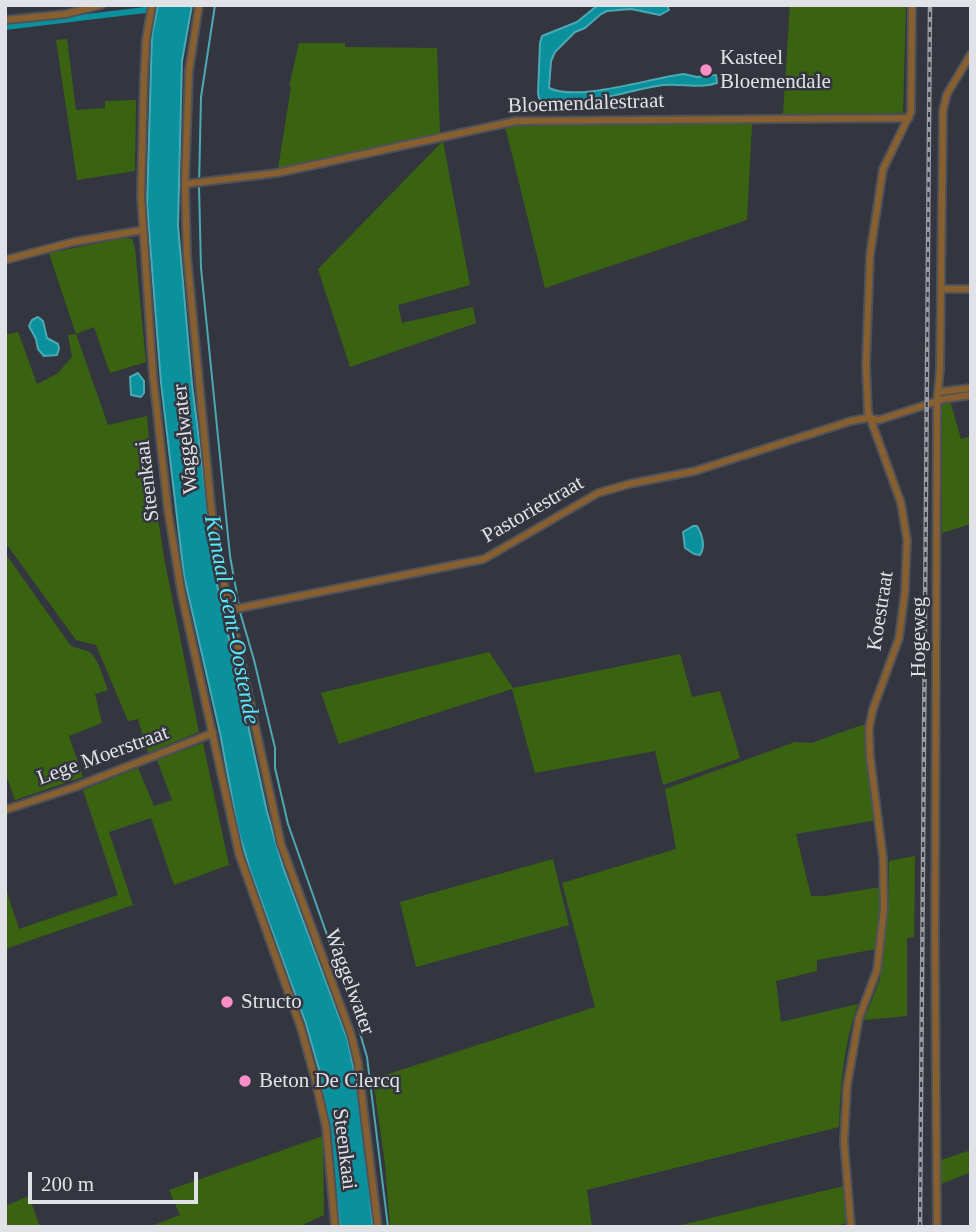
<!DOCTYPE html>
<style>
body{margin:0}
#map{position:relative;width:976px;height:1232px;overflow:hidden;background:#34363f;font-family:"Times New Roman",serif}
canvas{display:block}
.frame{position:absolute;inset:0;border:7px solid #e1e2e8;pointer-events:none}
.scale{position:absolute;left:28px;top:1172px;width:170px;height:32px;box-sizing:border-box;border:4px solid #e1e2e8;border-top:0;padding-left:9px;font-size:21px;line-height:24px;white-space:nowrap;color:#e1e2e8;-webkit-text-stroke:5px #34363f;paint-order:stroke}
</style>
<div id="map">
<canvas width="976" height="1232"></canvas>
<div class="frame"></div>
<div class="scale">200 m</div>
</div>
<script>
const ctx = document.querySelector('canvas').getContext('2d');
ctx.lineJoin = 'round';
function fill(path, color) { ctx.fillStyle = color; ctx.fill(path, 'evenodd'); }
function stroke(path, color, width, dash) { ctx.strokeStyle = color; ctx.lineWidth = width; ctx.lineCap = dash ? 'butt' : 'round'; ctx.setLineDash(dash || []); ctx.stroke(path); }
function drawText(font, color, halo, rows, align = 'center') {
  ctx.font = font + ' "Times New Roman",serif'; ctx.lineWidth = 5; ctx.setLineDash([]); ctx.textBaseline = 'middle'; ctx.strokeStyle = halo; ctx.fillStyle = color; for (const [text, x, y, turn = 0] of rows) {
    ctx.save(); ctx.translate(x, y); ctx.rotate((+turn || 0) * Math.PI / 180); ctx.textAlign = isNaN(turn) ? turn : align; if (halo) ctx.strokeText(text, 0, 0); ctx.fillText(text, 0, 0); ctx.restore();
  }
}
const green = new Path2D(`
 M790 5H906L903 113 783 114Z
 M67 39 76 110 105 108V101L136 100 135 171 77 180 56 40Z
 M299 43H345V47L437 48 440 134 278 169 291 87H289Z
 M511 124H752L747 220 545 288 505 126Z
 M443 141 470 285 398 305 402 323 473 307 476 323 350 367 318 269Z
 M124 238 132 239 135 248 146 362 110 373 94 327 76 334 108 425 147 416 154 492 164 558 199 732 148 753 138 719 128 721 96 645 76 640 5 542V335L18 332 37 384 57 374 72 357 68 335 76 334 49 253Z
 M950 401 961 439 971 436V524L942 533 941 406Z
 M5 553 71 646 90 652 97 661 108 690 95 694 102 723 69 736 83 777 15 800 5 772Z
 M489 652 513 688 680 654 692 697 720 691 740 758 663 785 655 751 535 773 512 689 339 744 321 693Z
 M862 725H865L866 755 877 820 796 834 811 896H825L882 887 876 949 817 960V971L776 981 781 1022 858 1004C844 1043 840 1086 839 1127L587 1190 592 1227H390L385 1164 373 1079 595 1007 562 883 676 849 665 789 795 742 811 743Z
 M203 743 229 865 174 885 151 818 109 832 133 905 5 949V886L19 929 118 895 83 790 138 768 154 806 172 800 157 760Z
 M915 856 914 937 907 938V1016L864 1020 880 979 889 891V861Z
 M553 859 569 925 416 967 400 902Z
 M323 1136 324 1215 298 1227H149L180 1215 169 1190Z
 M971 1150V1176L969 1173 941 1184V1160Z
 M844 1186 847 1223 832 1227H673Z
 M29 1196 40 1227H5V1206Z`);
const water = new Path2D(`
 M158 5H192L182 61 178 226 192 384 217 584 267 812 283 867 347 1038C362 1100 367 1164 373 1227H340L320 1073 306 1024 251 873 238 830 220 733 184 576 161 383 147 205 152 35Z
 M598 5H667L669 10 660 15 631 9 607 11 601 14 585 28 575 32 555 52 551 61 549 88C578 102 650 78 684 74L697 77 716 75 717 83C700 89 681 83 663 85 626 90 580 109 543 103L539 98 538 93 540 43 542 36 577 22Z
 M38 317 43 321 47 338 58 344 59 349 57 355 44 356 38 349 36 339 29 326 32 320Z
 M138 373 144 381V393L141 397 131 395 130 377Z
 M693 526H697C702 534 706 546 700 555L694 554 685 548 683 532Z`);
const stream = new Path2D(`
 M215 5 201 97 199 186 201 268 230 556 239 606
 M369 150 487 124
 M270 171 319 161
 M240 612 254 660 275 748V768L288 824 352 1006 367 1057 388 1227`);
const canal = new Path2D(`
 M5 27 145 10`);
const minor = new Path2D(`
 M152 5 146 40 144 78 141 196 153 376 168 511 182 596 239 854 301 1028 315 1079 326 1127 335 1227
 M199 5 189 71 185 184 187 255 211 506 218 555 281 844 351 1034 358 1063 378 1227
 M5 20 66 14 101 5
 M185 184 277 173 516 121 909 118
 M5 260 73 242 143 230
 M941 289H971
 M938 392 971 388
 M230 610 484 559 598 493 629 484 695 471 851 421 867 418 879 420 944 399 971 395
 M5 810 75 787 213 733
 M851 1227 844 1142 847 1086 859 1018 877 970 884 908 883 858 870 756 869 728 873 709 899 638 905 591 907 540 901 503 868 412 866 365 870 255 883 169 911 112 912 5
 M937 1227 935 937 937 401 940 369 943 110 947 94 971 54`);
const rail = new Path2D(`
 M920 1227 930 5`);
const markers = [
 [706,70,7,"#fa8fc7"],
 [227,1002,7,"#fa8fc7"],
 [245,1081,7,"#fa8fc7"]
];
const poiNames = [
 ["Kasteel",720,58],
 ["Bloemendale",720,82],
 ["Structo",241,1002],
 ["Beton De Clercq",259,1081]
];
const streetNames = [
 ["Bloemendalestraat",586,104,-2],
 ["Waggelwater",186,439,-96],
 ["Steenkaai",148,481,-97],
 ["Pastoriestraat",533,510,-30],
 ["Koestraat",881,611,-81],
 ["Hogeweg",919,637,-90],
 ["Lege Moerstraat",103,756,-20],
 ["Waggelwater",349,982,70],
 ["Steenkaai",344,1149,83]
];
const waterNames = [
 ["Kanaal Gent-Oostende",231,620,79]
];
fill(green, '#3a6311');
fill(water, '#0b909e');
stroke(water, '#4ba9b4', 2);
stroke(stream, '#4ba9b4', 2);
stroke(canal, '#0b909e', 6);
stroke(minor, '#50525a', 10);
stroke(minor, '#885f2f', 6);
stroke(rail, '#999aa2', 4.5);
stroke(rail, '#34363f', 2, [5]);
for (const [x, y, r, color] of markers) { const dot = new Path2D(); dot.arc(x, y, r, 0, 2 * Math.PI); ctx.fillStyle = color; ctx.fill(dot); stroke(dot, '#34363f', 2.5); }
drawText('21px', '#e1e2e8', '#34363f', poiNames, 'left');
drawText('21px', '#e1e2e8', '#34363f', streetNames);
drawText('italic 23px', '#57e8fc', '#34363f', waterNames);
</script>
